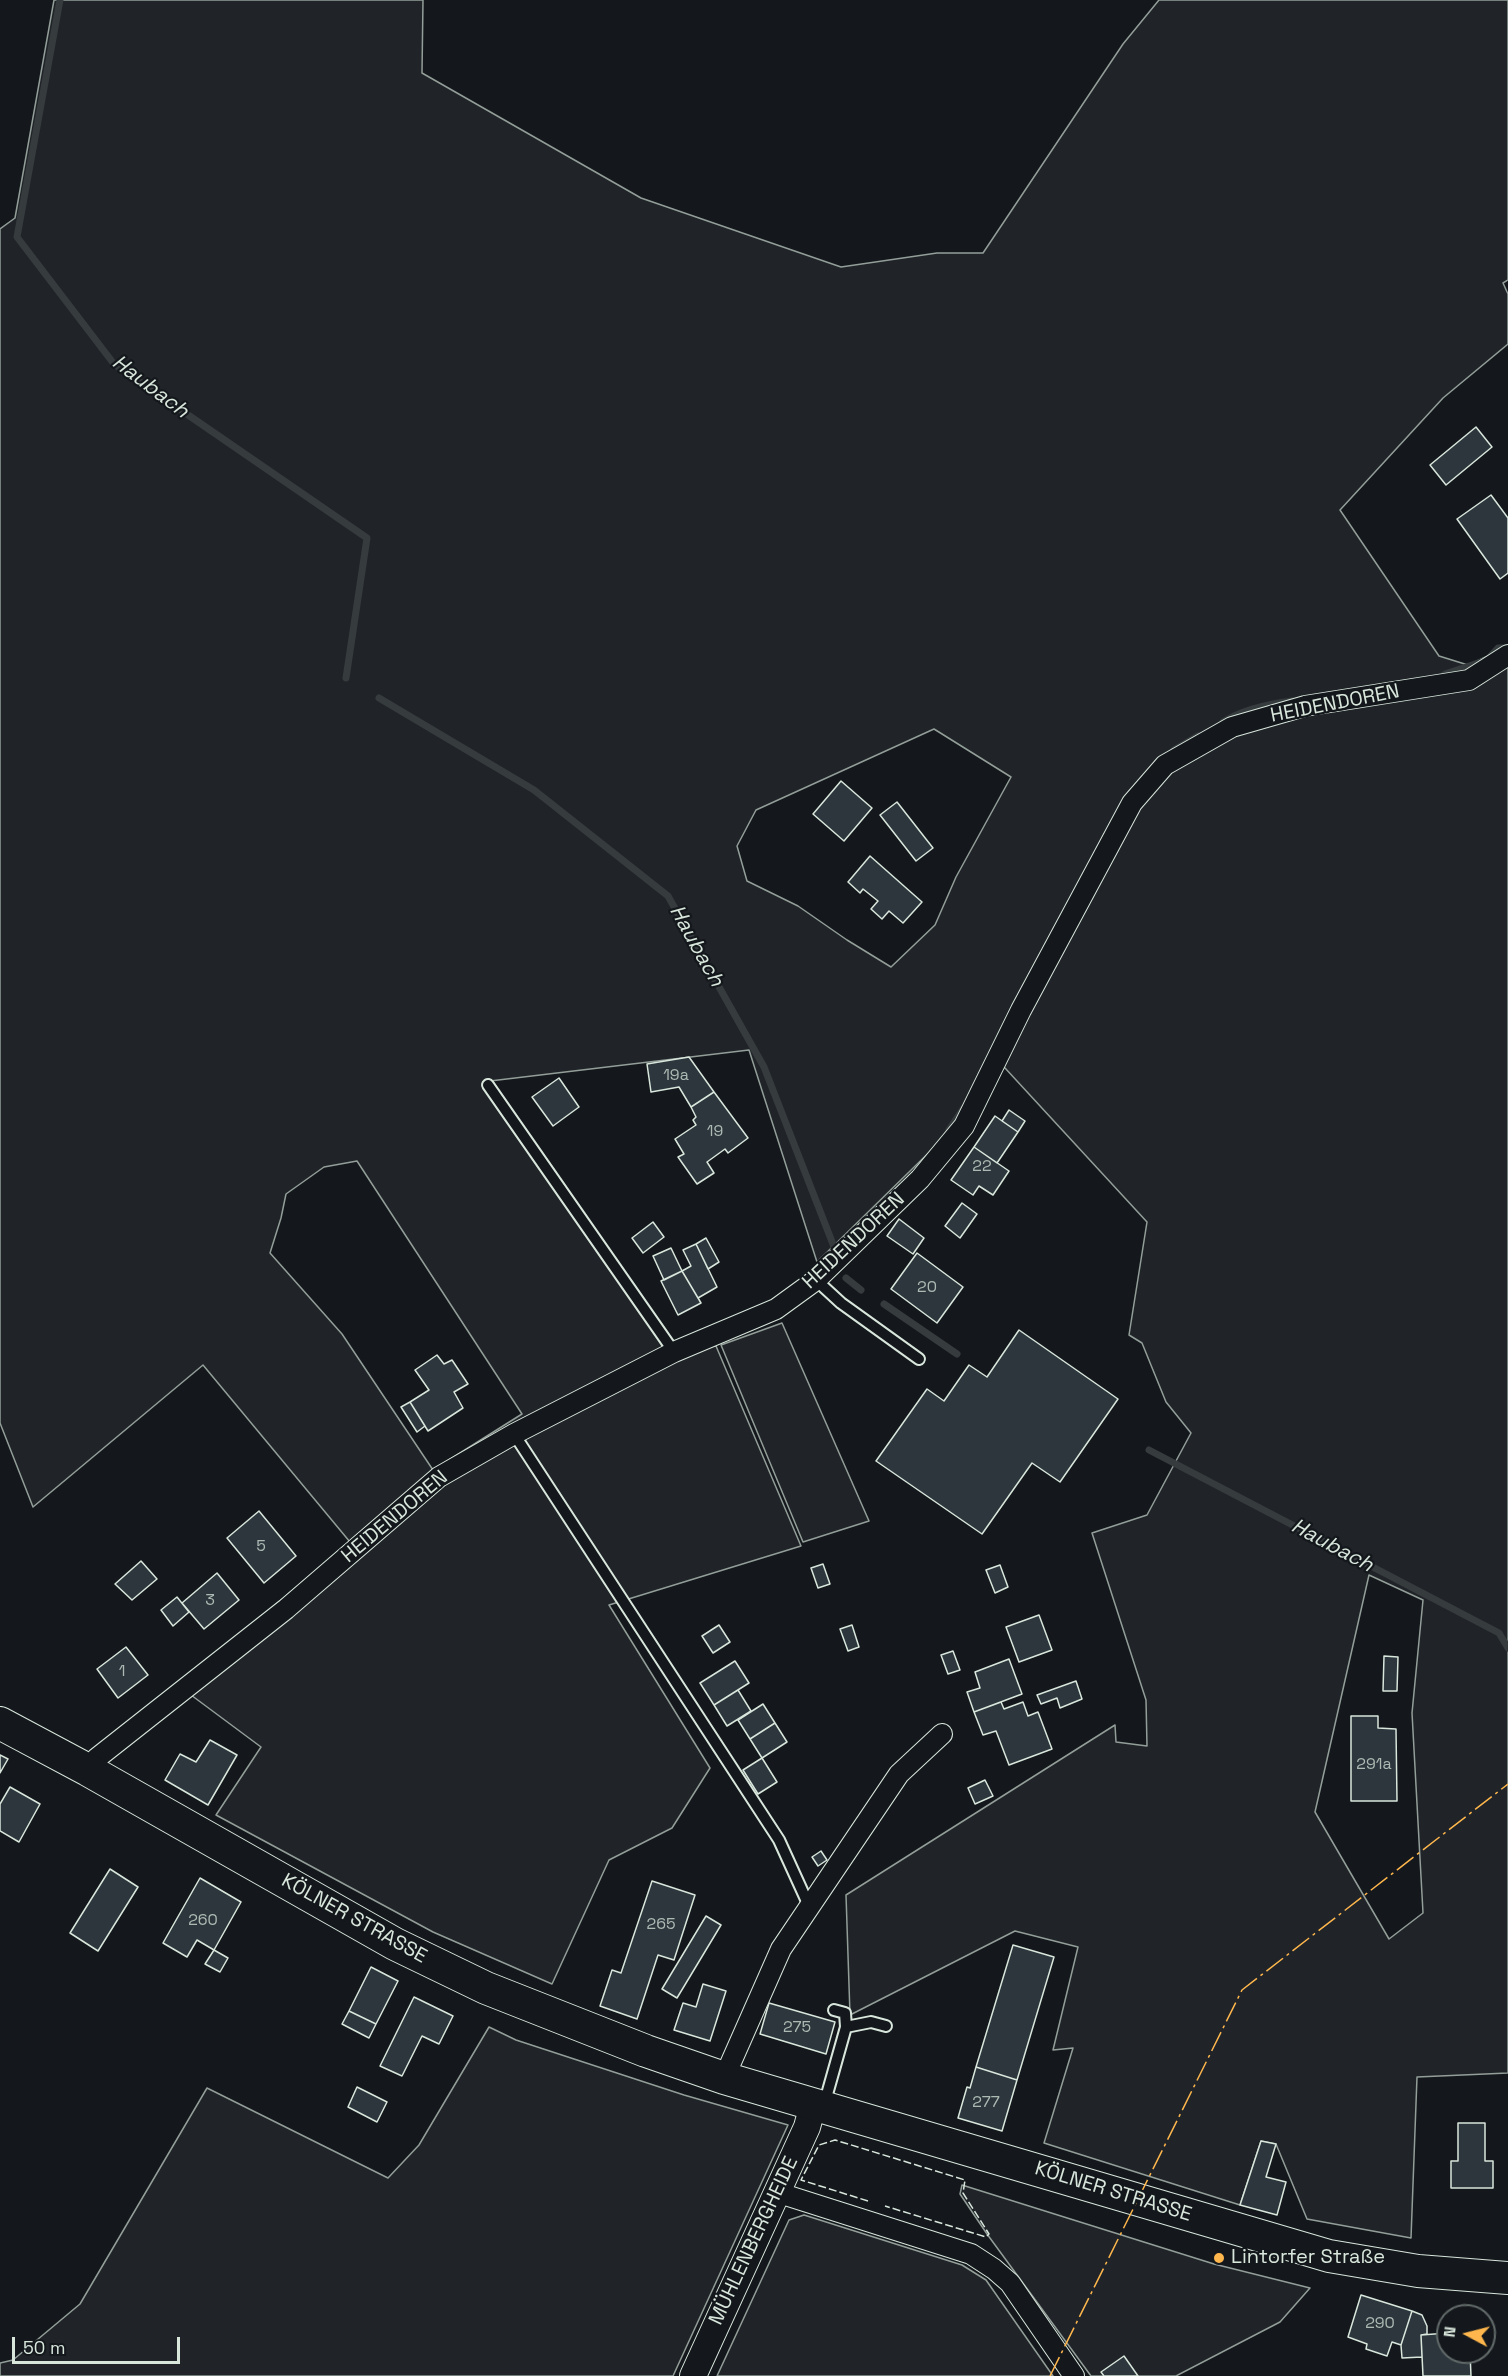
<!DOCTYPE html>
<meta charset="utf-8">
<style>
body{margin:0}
#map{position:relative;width:1508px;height:2376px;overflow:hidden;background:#14181c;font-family:"Space Grotesk",sans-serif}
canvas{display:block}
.north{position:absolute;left:1436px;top:2304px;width:60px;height:60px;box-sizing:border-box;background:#14181c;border:2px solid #626a69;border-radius:50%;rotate:277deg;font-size:16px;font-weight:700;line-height:24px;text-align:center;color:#d8e6dc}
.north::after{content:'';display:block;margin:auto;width:21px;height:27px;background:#ffb74d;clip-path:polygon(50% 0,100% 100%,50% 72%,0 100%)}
.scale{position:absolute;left:12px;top:2337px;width:168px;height:27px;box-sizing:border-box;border:3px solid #d8e6dc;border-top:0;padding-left:8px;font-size:18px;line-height:21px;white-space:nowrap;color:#d8e6dc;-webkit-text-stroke:4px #14181c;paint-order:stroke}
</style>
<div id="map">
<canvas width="1508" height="2376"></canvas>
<div class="north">N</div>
<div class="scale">50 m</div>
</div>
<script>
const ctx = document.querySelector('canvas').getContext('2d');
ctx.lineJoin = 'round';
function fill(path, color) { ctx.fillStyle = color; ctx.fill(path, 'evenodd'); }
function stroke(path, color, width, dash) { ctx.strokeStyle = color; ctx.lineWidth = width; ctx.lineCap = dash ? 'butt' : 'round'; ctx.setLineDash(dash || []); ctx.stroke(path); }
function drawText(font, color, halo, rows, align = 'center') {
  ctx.font = font + ' "Space Grotesk",sans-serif'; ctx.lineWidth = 4.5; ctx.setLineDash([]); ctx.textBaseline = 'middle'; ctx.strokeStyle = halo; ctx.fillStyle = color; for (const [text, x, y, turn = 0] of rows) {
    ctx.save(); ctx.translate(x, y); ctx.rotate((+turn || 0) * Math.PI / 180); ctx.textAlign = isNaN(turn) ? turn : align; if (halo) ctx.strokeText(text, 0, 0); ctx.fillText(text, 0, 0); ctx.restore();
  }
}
const green = new Path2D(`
 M54 0H423L422 73 641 198 841 267 937 253H983L1123 44 1159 0H1508V280L1503 283 1508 294V344L1443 398 1340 510 1439 656 1468 665 1508 647V2073L1417 2077 1411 2238 1307 2219 1276 2144 1261 2141 1240 2205 1044 2143 1073 2048 1053 2050 1078 1947 1015 1931 850 2015 846 1895 1115 1725 1116 1742 1147 1746 1146 1700 1092 1533 1147 1515 1191 1433 1166 1402 1142 1343 1129 1335 1147 1222 1005 1068 986 1061 952 1130 817 1262 749 1050 490 1081 673 1350 716 1346 801 1546 609 1605 710 1768 672 1828 609 1860 552 1984 433 1932 216 1815 261 1747 191 1695 284 1619 275 1605 350 1542 203 1365 33 1507 0 1423V229L15 218ZM934 729 1011 777 956 877 935 925 891 967 847 940 798 906 747 881 737 846 756 810ZM357 1161 522 1414 433 1470 342 1334 270 1253 281 1218 286 1194 324 1167ZM1369 1575 1423 1600 1412 1713 1423 1913 1389 1939 1315 1812Z
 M782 1323 869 1521 803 1542 721 1345Z
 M489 2027 516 2040 684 2095 788 2125 673 2376H0V2363L13 2360 80 2304 207 2088 388 2178 419 2145Z
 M962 2185 1214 2264 1310 2288 1280 2322 1176 2376H1091L987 2234 960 2194Z
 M804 2215 962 2265 986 2280 1053 2376H717L789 2220Z`);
const stream = new Path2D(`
 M60 0 17 237 114 364 367 538 346 678
 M1445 674 1487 660 1498 648H1503
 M379 698 534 790 668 896 764 1067 836 1252
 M1223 722C1244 709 1268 704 1292 701
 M1174 750 1198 736
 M949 1130 963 1109
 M846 1278 861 1290
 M884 1304 957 1354
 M1149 1450 1499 1633 1508 1648`);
const building = new Path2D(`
 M1476 427 1492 447 1446 485 1430 465Z
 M1491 495 1508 518V573L1500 579 1457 519Z
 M841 781 872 808 844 841 813 814Z
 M897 802 933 848 916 861 880 815Z
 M870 856 922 902 903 923 889 911 882 919 871 909 878 901 863 889 860 893 848 882Z
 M689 1057 714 1092 691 1107 679 1087 651 1092 647 1064Z
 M559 1078 579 1107 553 1126 532 1097Z
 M714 1092 748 1138 728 1153 725 1149 707 1162 714 1173 697 1184 678 1157 684 1154 675 1139 696 1125 693 1120 696 1117 691 1107Z
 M1009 1110 1025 1121 1018 1132 1002 1121Z
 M995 1116 1018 1132 997 1163 974 1147Z
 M974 1147 1009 1171 993 1195 979 1186 973 1195 951 1180Z
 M962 1203 977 1214 960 1238 945 1226Z
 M899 1219 924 1238 913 1254 887 1236Z
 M653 1222 664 1237 643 1253 632 1238Z
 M706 1238 719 1262 708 1269 696 1244Z
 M696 1244 717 1287 698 1298 682 1271 691 1266 683 1250Z
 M671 1248 682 1271 664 1280 653 1256Z
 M917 1253 963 1287 937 1323 891 1289Z
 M682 1271 701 1303 678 1315 661 1281Z
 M1019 1330 1118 1399 1060 1482 1032 1463 982 1534 876 1461 927 1389 944 1401 969 1365 987 1377Z
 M437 1355 444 1364 452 1360 468 1384 454 1392 463 1408 428 1431 410 1402 429 1390 415 1370Z
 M410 1402 425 1426 417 1432 401 1407Z
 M259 1511 296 1556 264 1583 227 1538Z
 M141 1561 157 1579 132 1600 115 1584Z
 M823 1564 830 1584 818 1588 811 1568Z
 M1000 1565 1008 1587 995 1593 986 1570Z
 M217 1573 239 1600 204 1629 182 1603Z
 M177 1597 189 1612 173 1626 161 1610Z
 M1039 1615 1052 1650 1019 1662 1006 1627Z
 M719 1625 730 1642 713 1653 702 1636Z
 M852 1625 859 1647 848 1651 840 1629Z
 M126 1647 148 1675 118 1698 97 1669Z
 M953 1651 960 1670 948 1674 941 1655Z
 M1384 1656 1398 1657 1397 1691H1383Z
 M1009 1659 1022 1694 974 1712 967 1692 980 1688 975 1672Z
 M735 1661 749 1683 714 1705 700 1683Z
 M1076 1681 1082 1699 1060 1708 1057 1698 1041 1704 1037 1695Z
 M738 1690 751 1711 727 1726 714 1705Z
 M1001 1702 1004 1709 1023 1702 1028 1716 1038 1712 1052 1749 1009 1765 996 1731 983 1735 974 1712Z
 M763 1704 775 1723 750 1739 738 1720Z
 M1351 1716H1378V1728L1396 1729 1397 1801H1351Z
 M775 1723 787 1742 762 1758 750 1739Z
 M210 1740 237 1755 208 1805 165 1780 180 1754 196 1762Z
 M0 1755 8 1759 0 1773Z
 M762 1758 777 1782 758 1794 743 1770Z
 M985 1780 993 1796 975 1804 968 1788Z
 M10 1787 40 1804 19 1842 0 1831V1804Z
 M821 1851 827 1860 818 1866 812 1857Z
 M110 1869 138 1887 98 1951 70 1933Z
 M200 1878 241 1902 214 1950 197 1940 187 1957 163 1943Z
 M652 1881 695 1895 674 1960 658 1955 637 2019 600 2006 612 1970 621 1973Z
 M706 1916 721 1925 677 1998 662 1989Z
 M1013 1945 1054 1957 1017 2080 976 2067Z
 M214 1950 228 1958 220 1972 205 1964Z
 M371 1967 398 1981 376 2024 349 2011Z
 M703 1984 726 1991 710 2041 674 2030 683 2003 696 2007Z
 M414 1997 453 2016 439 2044 422 2036 402 2076 380 2066Z
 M769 2003 835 2022 826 2054 760 2034Z
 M349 2011 376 2024 369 2038 342 2024Z
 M976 2067 1017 2080 1002 2131 958 2118 967 2087 970 2088Z
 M357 2087 387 2102 377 2122 348 2107Z
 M1458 2123H1485V2161H1493V2188H1451V2161H1458Z
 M1261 2141 1276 2144 1266 2177 1286 2182 1277 2215 1240 2205Z
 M1361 2295 1412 2311 1401 2345 1392 2342 1387 2356 1366 2349 1367 2344 1348 2337Z
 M1412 2311 1422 2315 1427 2326V2334L1421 2335 1422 2357 1402 2358 1401 2345Z
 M1448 2333V2352H1470L1471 2376H1423L1421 2335Z
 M1124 2356 1138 2376H1104L1101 2372Z`);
const service = new Path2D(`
 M488 1085 674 1352
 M816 1280 841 1303 919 1359
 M514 1434 779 1840 810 1908
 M834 2010 845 2013 846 2027 871 2022 886 2026
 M824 2105 846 2027`);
const minor = new Path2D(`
 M88 1770 97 1758 286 1609 439 1477 514 1434 674 1352 776 1309 816 1280 920 1179 964 1126 1021 1010 1132 803 1165 765 1232 727 1305 706 1469 680 1508 655
 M724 2078 781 1949 899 1774 942 1734
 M776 2192 971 2254 994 2269 1010 2283 1074 2376`);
const tertiary = new Path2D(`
 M693 2376 807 2127 813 2105`);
const primary = new Path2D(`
 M0 1723 88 1770 395 1944 486 1988 646 2051 724 2078 1329 2256 1418 2271 1508 2278`);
const fence = new Path2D(`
 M868 2201 801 2180 819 2145 835 2140 965 2180 963 2193 989 2234 986 2237 885 2206`);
const power = new Path2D(`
 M1050 2376 1242 1990 1508 1784`);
const markers = [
 [1219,2258,6,"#ffb74d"]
];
const numberNames = [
 ["19a",676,1076],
 ["19",715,1132],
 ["22",982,1167],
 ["20",927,1288],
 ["5",261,1547],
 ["3",210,1601],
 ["1",122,1672],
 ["291a",1374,1765],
 ["260",203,1921],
 ["265",661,1925],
 ["275",797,2028],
 ["277",986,2103],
 ["290",1380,2324]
];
const streetNames = [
 ["HEIDENDOREN",1335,704,-11],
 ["HEIDENDOREN",854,1241,-43],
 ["HEIDENDOREN",395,1517,-40],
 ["KÖLNER STRASSE",354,1919,29],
 ["KÖLNER STRASSE",1113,2192,17],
 ["MÜHLENBERGHEIDE",754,2241,-65]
];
const poiNames = [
 ["Lintorfer Straße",1231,2258]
];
const waterNames = [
 ["Haubach",150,387,37],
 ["Haubach",696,946,61],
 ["Haubach",1332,1546,28]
];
fill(green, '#202428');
stroke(green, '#939e99', 1.5);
stroke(stream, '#363b3e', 7);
fill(building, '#2c363c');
stroke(building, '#d8e6dc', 1.5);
stroke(service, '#d8e6dc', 14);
stroke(minor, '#d8e6dc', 22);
stroke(tertiary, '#d8e6dc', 28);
stroke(primary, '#d8e6dc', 34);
stroke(service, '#14181c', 10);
stroke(minor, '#14181c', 20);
stroke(tertiary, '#14181c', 26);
stroke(primary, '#14181c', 32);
stroke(fence, '#d8e6dc', 1.5, [8, 3]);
stroke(power, '#ffb74d', 1.5, [21, 4.5, 3, 4.5]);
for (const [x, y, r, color] of markers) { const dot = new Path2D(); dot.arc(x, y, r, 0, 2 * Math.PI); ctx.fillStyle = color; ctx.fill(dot); stroke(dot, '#14181c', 2); }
drawText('16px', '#adbab4', null, numberNames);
drawText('20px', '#d8e6dc', '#14181c', streetNames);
drawText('20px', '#d8e6dc', '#14181c', poiNames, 'left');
drawText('italic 21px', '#d8e6dc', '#14181c', waterNames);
</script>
